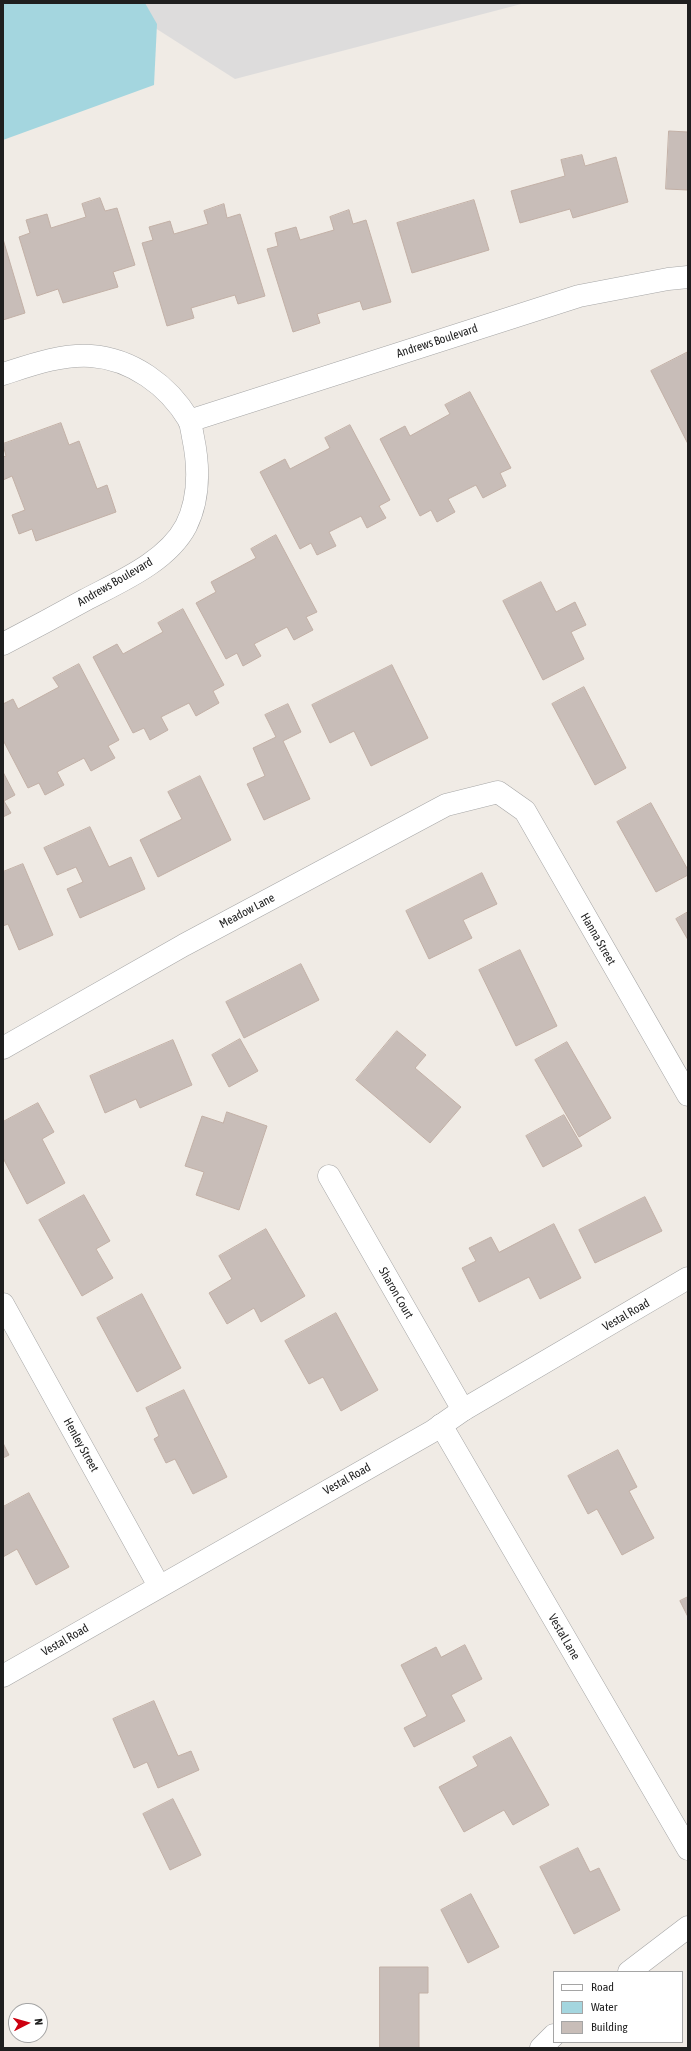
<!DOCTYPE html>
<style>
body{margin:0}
#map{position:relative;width:691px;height:2051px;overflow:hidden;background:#f0ebe5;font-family:"Asap Condensed",sans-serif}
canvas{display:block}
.frame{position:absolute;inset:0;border:4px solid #1f1f1f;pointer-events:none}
.legend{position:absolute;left:553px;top:1971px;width:130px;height:72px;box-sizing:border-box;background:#fff;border:1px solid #a5a5a5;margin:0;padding:5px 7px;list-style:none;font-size:12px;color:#1f1f1f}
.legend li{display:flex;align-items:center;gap:8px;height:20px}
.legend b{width:20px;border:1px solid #a5a5a5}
.north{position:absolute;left:8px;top:2003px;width:40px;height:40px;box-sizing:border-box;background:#fff;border:1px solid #a5a5a5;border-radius:50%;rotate:84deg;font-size:11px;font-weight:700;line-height:16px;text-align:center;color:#1f1f1f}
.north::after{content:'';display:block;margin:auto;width:14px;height:18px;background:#cd0010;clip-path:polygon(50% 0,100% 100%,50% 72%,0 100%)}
</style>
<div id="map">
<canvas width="691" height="2051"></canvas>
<div class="frame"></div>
<ul class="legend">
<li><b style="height:5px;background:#fff"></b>Road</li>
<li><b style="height:11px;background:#a4d6df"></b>Water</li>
<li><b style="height:11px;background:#c8bdb8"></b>Building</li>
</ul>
<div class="north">N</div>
</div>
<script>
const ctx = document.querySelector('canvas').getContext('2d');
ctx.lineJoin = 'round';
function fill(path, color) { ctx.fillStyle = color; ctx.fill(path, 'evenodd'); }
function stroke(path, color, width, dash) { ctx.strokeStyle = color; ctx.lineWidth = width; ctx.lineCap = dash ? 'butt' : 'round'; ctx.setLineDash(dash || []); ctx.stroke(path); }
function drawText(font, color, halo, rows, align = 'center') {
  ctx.font = font + ' "Asap Condensed",sans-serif'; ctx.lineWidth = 3; ctx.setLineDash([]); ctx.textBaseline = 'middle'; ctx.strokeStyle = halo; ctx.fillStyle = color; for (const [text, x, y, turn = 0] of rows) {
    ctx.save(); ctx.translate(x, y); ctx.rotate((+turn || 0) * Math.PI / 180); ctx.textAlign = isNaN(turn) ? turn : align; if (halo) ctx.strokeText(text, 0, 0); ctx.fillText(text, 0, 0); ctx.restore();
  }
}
const residential = new Path2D(`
 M116 3H525L235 79Z`);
const water = new Path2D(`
 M3 3H145L157 24 154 85 3 140Z`);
const building = new Path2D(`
 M669 131 688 132V190L666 189Z
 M582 155 585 166 616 157 628 202 573 218 570 209 520 223 511 191 565 176 561 160Z
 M100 198 105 211 117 208 135 265 113 272 118 287 63 303 58 289 37 296 19 237 30 233 26 220 47 214 51 228 86 217 82 204Z
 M474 200 489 250 412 273 397 223Z
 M224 204 227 218 240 214 265 296 238 304 235 295 191 308 194 318 167 326 142 243 153 240 149 227 170 221 174 234 208 224 204 211Z
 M349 210 353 224 366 220 391 302 363 310 360 301 317 314 320 323 293 332 267 249 278 246 275 233 296 227 300 240 334 230 330 217Z
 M3 239 25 313 3 320Z
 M688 352V444L651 371Z
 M470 392 511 468 500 473 506 486 483 498 476 485 448 499 455 512 437 522 431 510 420 516 380 439 405 426 410 436 450 414 445 405Z
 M61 423 69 445 79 441 97 489 107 485 116 512 36 541 32 529 19 534 12 515 25 510 12 476 3 480V457L6 456 3 444Z
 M350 425 390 500 379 506 386 518 367 528 361 516 329 532 336 546 317 555 311 543 300 549 260 472 285 459 290 469 330 448 325 438Z
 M276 535 317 612 306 617 313 630 294 640 287 627 254 644 261 656 243 666 237 653 226 659 196 603 216 592 211 582 256 558 251 549Z
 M541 582 556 612 575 602 586 625 571 632 584 659 543 680 503 601Z
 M183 609 224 685 213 691 219 703 196 716 189 703 161 717 168 730 150 740 144 728 133 733 93 657 117 644 123 654 163 632 158 623Z
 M79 664 119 740 108 746 115 758 91 771 84 758 57 772 64 785 45 795 39 783 28 788 3 740V704L13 699 18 709 59 687 53 678Z
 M392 665 428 738 371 766 354 731 330 743 312 705Z
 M584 687 626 768 595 785 552 704Z
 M288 704 301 732 283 741 310 799 264 820 247 784 265 776 253 748 276 737 265 715Z
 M3 772 15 795 4 801 11 813 3 817Z
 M200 776 231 840 158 877 140 840 182 819 168 792Z
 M651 803 688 870V875L656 892 617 822Z
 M90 827 109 867 131 857 145 889 80 918 67 889 83 882 76 867 57 875 44 848Z
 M23 864 53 935 19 950 8 924 3 926V872Z
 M482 873 497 904 463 920 472 938 429 959 406 911Z
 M688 912V940L676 919Z
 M520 950 557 1026 516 1046 479 970Z
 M301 964 319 1000 244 1038 226 1002Z
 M397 1031 426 1055 415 1068 461 1107 430 1143 356 1080Z
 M240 1039 258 1071 229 1087 212 1055Z
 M173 1040 192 1085 140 1108 136 1099 105 1113 90 1076Z
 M567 1042 611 1118 579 1137 535 1060Z
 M38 1103 54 1132 42 1139 65 1183 27 1204 3 1158V1122Z
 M227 1112 267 1126 239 1210 196 1195 204 1172 185 1166 202 1116 223 1123Z
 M564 1115 582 1146 543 1167 526 1136Z
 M84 1195 110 1241 96 1249 113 1278 82 1296 39 1220Z
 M645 1197 662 1231 595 1263 579 1230Z
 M554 1224 581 1278 540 1299 529 1277 479 1302 462 1268 476 1261 469 1248 491 1237 499 1252Z
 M266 1229 305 1296 261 1322 254 1308 227 1324 209 1293 232 1279 219 1256Z
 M142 1294 181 1368 137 1392 97 1318Z
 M336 1313 378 1390 341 1411 323 1377 309 1384 285 1341Z
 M184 1390 227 1477 193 1494 175 1459 166 1463 154 1439 159 1436 146 1408Z
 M3 1443 9 1455 3 1458Z
 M618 1450 637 1487 629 1491 654 1538 622 1555 597 1509 588 1514 568 1476Z
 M29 1493 69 1567 36 1585 17 1549 3 1557V1507Z
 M688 1597V1617L680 1601Z
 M465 1645 482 1679 451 1695 465 1721 414 1747 404 1728 427 1716 401 1665 436 1647 441 1657Z
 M154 1701 178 1756 191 1751 199 1770 158 1788 147 1762 134 1768 113 1719Z
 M511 1737 549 1805 513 1825 504 1810 464 1832 439 1787 478 1766 473 1757Z
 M173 1799 201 1855 170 1870 143 1814Z
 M578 1848 590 1872 599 1868 620 1910 574 1934 540 1867Z
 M471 1894 499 1947 468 1963 441 1910Z
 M380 1967H428V1993H419V2048H380Z`);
const minor = new Path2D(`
 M3 374C31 365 61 354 91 356 132 359 168 385 189 420 191 424 192 432 193 437 199 466 200 498 186 526 167 562 119 582 85 600 58 615 30 630 3 644
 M189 421 579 296 668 279 688 277
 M3 1048 184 945 446 805 498 792 525 811 688 1095
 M329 1176 463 1410
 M3 1304 159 1586
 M441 1425 688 1849
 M629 1972 688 1927
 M541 2048 554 2035`);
const tertiary = new Path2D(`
 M3 1676 433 1431 463 1410 688 1278`);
const streetNames = [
 ["Andrews Boulevard",437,341,-18],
 ["Andrews Boulevard",115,582,-30],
 ["Meadow Lane",247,911,-28],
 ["Hanna Street",598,939,60],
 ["Sharon Court",396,1293,60],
 ["Vestal Road",626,1315,-30],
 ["Henley Street",81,1445,61],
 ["Vestal Road",347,1479,-29],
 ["Vestal Lane",564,1637,60],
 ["Vestal Road",65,1640,-30]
];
fill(residential, '#dddcdc');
fill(water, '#a4d6df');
fill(building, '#c8bdb8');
stroke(building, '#c2b0a6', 1);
stroke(minor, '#a6a6a6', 23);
stroke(tertiary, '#a6a6a6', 23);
stroke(minor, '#fff', 22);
stroke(tertiary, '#fff', 22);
drawText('12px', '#1f1f1f', '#fff', streetNames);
</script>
